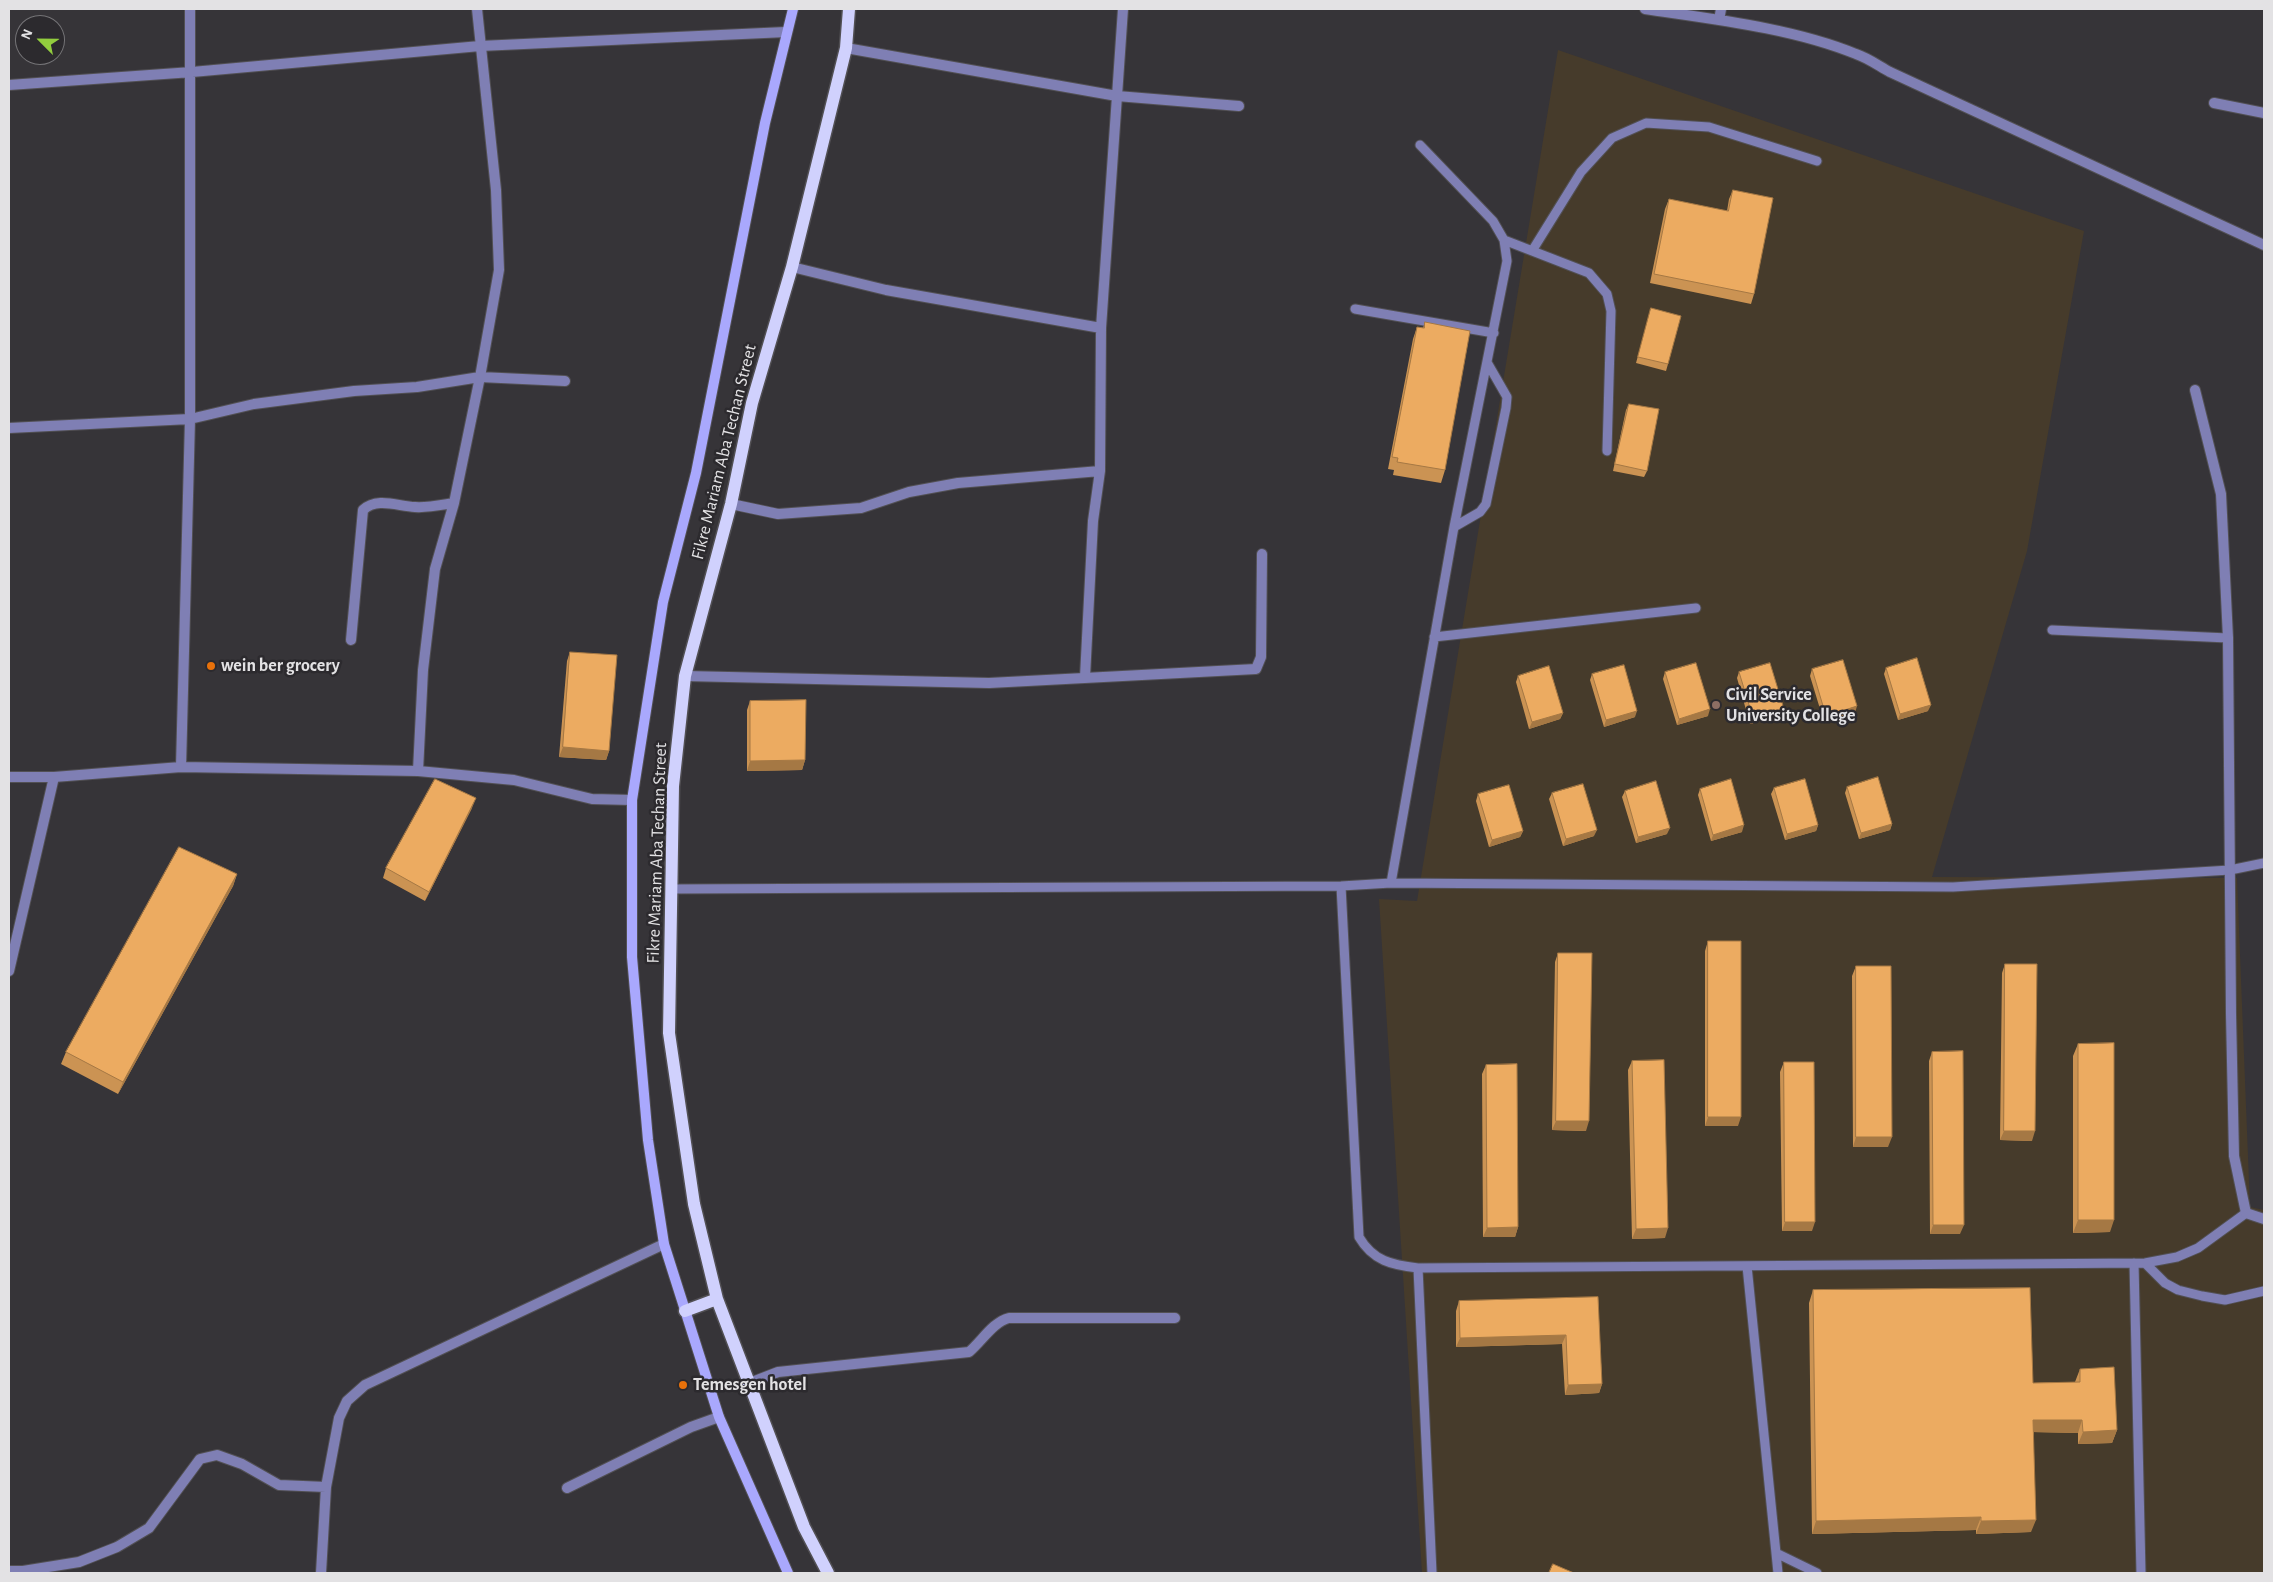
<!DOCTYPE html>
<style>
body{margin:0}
#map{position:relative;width:2273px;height:1582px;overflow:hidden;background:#363438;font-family:"Alegreya Sans",sans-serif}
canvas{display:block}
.frame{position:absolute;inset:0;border:10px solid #e3e2e4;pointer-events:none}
.north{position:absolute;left:15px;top:15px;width:50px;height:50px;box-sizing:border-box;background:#2c2a2e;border:1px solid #757477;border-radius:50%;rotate:293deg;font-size:14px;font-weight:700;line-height:20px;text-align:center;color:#e3e2e4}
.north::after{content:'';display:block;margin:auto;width:18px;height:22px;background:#92cd3e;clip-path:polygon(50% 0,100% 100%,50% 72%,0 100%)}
</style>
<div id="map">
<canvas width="2273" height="1582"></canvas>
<div class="frame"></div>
<div class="north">N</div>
</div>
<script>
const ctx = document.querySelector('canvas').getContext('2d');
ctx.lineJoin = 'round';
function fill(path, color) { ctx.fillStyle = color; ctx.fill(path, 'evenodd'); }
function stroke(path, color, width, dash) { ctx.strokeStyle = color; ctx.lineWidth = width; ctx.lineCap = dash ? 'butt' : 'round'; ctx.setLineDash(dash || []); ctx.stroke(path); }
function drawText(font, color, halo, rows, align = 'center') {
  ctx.font = font + ' "Alegreya Sans",sans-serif'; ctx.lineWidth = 5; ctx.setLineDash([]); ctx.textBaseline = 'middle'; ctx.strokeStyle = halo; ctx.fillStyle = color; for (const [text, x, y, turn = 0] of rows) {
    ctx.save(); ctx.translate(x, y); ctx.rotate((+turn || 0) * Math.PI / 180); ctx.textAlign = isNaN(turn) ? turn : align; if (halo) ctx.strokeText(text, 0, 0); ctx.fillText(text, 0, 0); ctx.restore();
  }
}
const education = new Path2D(`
 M1558 50 2084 231 2027 551 1932 877 2237 878 2250 1207 2264 1210V1573H1422L1379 899 1417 901Z`);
const lane = new Path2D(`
 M1504 240 1589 273 1607 294 1611 311 1607 451
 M1532 251 1581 172 1612 138 1646 123 1709 127 1817 161
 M1355 309 1494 333
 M1454 527 1480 512 1486 504 1506 408 1507 397 1488 364
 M2052 630 2228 638
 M1434 637 1696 608
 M1391 883 1454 527 1507 261 1504 240 1493 221 1420 145
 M1341 886 1359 1237C1373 1261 1392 1265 1418 1268L2145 1263 2177 1257 2198 1248 2246 1213
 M672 889 1341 886 1391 883 1953 887 2230 870 2264 863
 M2134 1263 2141 1573
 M2145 1263 2165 1283 2178 1290 2202 1296 2225 1300 2264 1291
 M1747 1266 1778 1573
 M1418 1268 1432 1573
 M1776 1553 1817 1573`);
const street = new Path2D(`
 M1123 9 1117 96 1239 106
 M1645 9C1712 19 1793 28 1856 54 1868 58 1879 66 1890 72L2264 245
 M1719 20 1721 9
 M846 48 1117 96 1101 328 1100 471 1093 521 1085 677
 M9 85 192 72 480 46 786 32
 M2214 103 2264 113
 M792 267 886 290 1101 328
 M2195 390 2221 494 2228 638 2231 1014 2234 1156 2246 1213 2264 1219
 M9 428 190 419 254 404 354 391 417 387 480 377 565 381
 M731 504 778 514 861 508 909 492 958 483 1100 471
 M351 640 363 510C377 497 397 506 415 507 427 508 441 505 454 503
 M685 676 989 683 1256 669 1261 657 1262 554
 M181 767 190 419V9
 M418 771 423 670 435 569 454 503 480 377 499 270 496 190 477 9
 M9 777H54L181 767 418 771 514 780 592 799 632 800
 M9 971 54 777
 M747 1384 778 1372 969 1352C982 1341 993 1322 1009 1318H1175
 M326 1487 339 1418 347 1401 365 1385 664 1244
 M567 1488 691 1427 719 1417
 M9 1571H23L79 1562 117 1547 149 1528 200 1459 217 1455 242 1464 279 1485 326 1487 321 1573`);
const secondary = new Path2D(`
 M788 1573 719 1417 664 1244 648 1140 632 957V800L663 602 696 473 765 123 793 9`);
const primary = new Path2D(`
 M685 1311 717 1299
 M828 1573 804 1527 717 1299 694 1204 669 1033 673 786 685 676 731 504 752 403 792 267 846 48 849 9`);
const wall = new Path2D(`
 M1733 190 1754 294 1751 304 1650 283 1665 209 1669 199 1727 211 1729 199Z
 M1651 308 1668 364 1666 371 1636 363Z
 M1425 322 1445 470 1441 483 1393 475 1394 470 1388 469 1413 339 1417 327 1423 328Z
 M1629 404 1647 471 1644 477 1613 471 1626 410Z
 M570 652 609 751 606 760 559 757 567 661Z
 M1886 668 1928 711 1898 720 1884 674Z
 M1812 669 1855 713 1824 722 1810 676Z
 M1665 672 1708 716 1677 725 1663 679Z
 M1739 672 1784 709 1782 715 1750 724 1737 678Z
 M1592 674 1635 717 1604 727 1590 680Z
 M1518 676 1563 713 1560 719 1529 729 1516 682Z
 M750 701 805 760 802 770 747 771V710Z
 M1847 787 1892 824 1890 830 1859 839 1845 793Z
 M1774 788 1818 825 1816 831 1785 840 1771 794Z
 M1700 789 1742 832 1711 841 1698 795Z
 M1625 791 1667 834 1636 843 1622 797Z
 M1552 793 1594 836 1563 846 1549 799Z
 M1478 794 1523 831 1520 837 1489 847 1476 801Z
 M472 808 425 901 383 878 386 868Z
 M237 874 233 886 118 1094 61 1064 66 1052Z
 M1708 941 1738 1126H1705V951Z
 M1558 953 1586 1131 1552 1130 1555 962Z
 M2005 964 2032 1141 2000 1140 2002 973Z
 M1856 966 1888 1147H1853L1852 976Z
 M2078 1044 2110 1232 2073 1233V1056Z
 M1932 1052 1960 1234H1930L1929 1061Z
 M1632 1061 1665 1238 1632 1239 1628 1070Z
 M1784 1062 1812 1231H1782L1780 1072Z
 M1486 1065 1518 1227 1515 1237H1483L1482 1074Z
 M1813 1290 2033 1383 2075 1382 2080 1369 2117 1430 2112 1443 2078 1444V1433L2034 1432 2031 1532 1976 1534V1530L1812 1534 1809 1303Z
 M1598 1297 1602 1384 1599 1393 1565 1395 1562 1344 1456 1347V1311L1459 1301Z`);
const shadedWall = new Path2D(`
 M1931 705 1928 711 1898 720 1900 714Z
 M1857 706 1855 713 1824 722 1826 716Z
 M1710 709 1708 716 1677 725 1679 719Z
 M1784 709 1782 715 1750 724 1753 718Z
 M1637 711 1635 717 1604 727 1606 720Z
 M1563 713 1560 719 1529 729 1532 722Z
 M563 747 609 751 606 760 559 757Z
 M805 760 802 770 747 771 750 761Z
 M476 798 472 808 425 901 429 892Z
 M1892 824 1890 830 1859 839 1861 833Z
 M1744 825 1742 832 1711 841 1713 835Z
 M1818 825 1816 831 1785 840 1787 834Z
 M1670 828 1667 834 1636 843 1638 837Z
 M1597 830 1594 836 1563 846 1566 839Z
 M1523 831 1520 837 1489 847 1492 840Z
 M237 874 233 886 118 1094 123 1082Z
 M1708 1117H1741L1738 1126H1705Z
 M1556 1121H1589L1586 1131 1552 1130Z
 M2004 1131H2035L2032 1141 2000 1140Z
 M1856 1137H1892L1888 1147H1853Z
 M2078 1220H2114L2110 1232 2073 1233Z
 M1785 1222H1815L1812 1231H1782Z
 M1933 1225H1964L1960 1234H1930Z
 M1518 1227 1515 1237H1483L1487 1228Z
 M1668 1228 1665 1238 1632 1239 1636 1229Z
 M1566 1335 1562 1344 1456 1347 1460 1338Z
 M1602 1384 1599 1393 1565 1395 1568 1385Z
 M2033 1420H2082L2078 1433 2029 1432Z
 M2117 1430 2112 1443 2078 1444 2083 1432Z
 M1981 1517 1976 1530 1812 1534 1816 1521Z
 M2036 1520 2031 1532 1976 1534 1981 1521Z`);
const building = new Path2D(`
 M1733 190 1773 198 1754 294 1654 274 1669 199 1728 211Z
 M1651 308 1681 316 1668 364 1638 357Z
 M1425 322 1470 331 1445 470 1397 462 1398 458 1392 457 1417 327 1424 328Z
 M1629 404 1659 409 1647 471 1615 464Z
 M570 652 617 655 609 751 563 747Z
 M1917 658 1931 705 1900 714 1886 668Z
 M1843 660 1857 706 1826 716 1812 669Z
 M1696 663 1710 709 1679 719 1665 672Z
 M1770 663 1784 709 1753 718 1739 672Z
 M1624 665 1637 711 1606 720 1592 674Z
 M1549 666 1563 713 1532 722 1518 676Z
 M806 700 805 760 750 761V701Z
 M1878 777 1892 824 1861 833 1847 787Z
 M435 779 476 798 429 892 386 868Z
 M1731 779 1744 825 1713 835 1700 789Z
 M1805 779 1818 825 1787 834 1774 788Z
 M1656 781 1670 828 1638 837 1625 791Z
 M1583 784 1597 830 1566 839 1552 793Z
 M1509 785 1523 831 1492 840 1478 794Z
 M179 847 237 874 123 1082 66 1052Z
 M1708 941H1741V1117H1708Z
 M1558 953H1592L1589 1121H1556Z
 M2005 964H2037L2035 1131H2004Z
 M1856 966H1891L1892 1137H1856Z
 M2114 1043V1220H2078V1044Z
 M1963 1051 1964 1225H1933L1932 1052Z
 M1664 1060 1668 1228 1636 1229 1632 1061Z
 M1784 1062H1814L1815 1222H1785Z
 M1517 1064 1518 1227 1487 1228 1486 1065Z
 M2030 1288 2033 1383 2080 1382V1369L2114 1367 2117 1430 2083 1432 2082 1420H2033L2036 1520 1981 1521V1517L1816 1521 1813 1290Z
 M1598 1297 1602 1384 1568 1385 1566 1335 1460 1338 1459 1301Z
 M1553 1564 1574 1573H1549Z`);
const markers = [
 [211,666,5,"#e8710a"],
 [1716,705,5,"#8d6e63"],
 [683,1385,5,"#e8710a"]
];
const streetNames = [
 ["Fikre Mariam Aba Techan Street",724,452,-76],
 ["Fikre Mariam Aba Techan Street",657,853,-88]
];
const poiNames = [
 ["wein ber grocery",221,666],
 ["Civil Service",1726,695],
 ["University College",1726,716],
 ["Temesgen hotel",693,1385]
];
fill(education, '#463b2b');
stroke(lane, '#525054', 11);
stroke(street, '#525054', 12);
stroke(secondary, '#525054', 12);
stroke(primary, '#525054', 15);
stroke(lane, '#7f7fb4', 9);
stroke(street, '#7f7fb4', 10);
stroke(secondary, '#a9a8fd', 10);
stroke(primary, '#d0d1fd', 12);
fill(wall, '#cb9353');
fill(shadedWall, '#a57844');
fill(building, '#ecab61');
stroke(building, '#a57844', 1);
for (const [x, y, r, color] of markers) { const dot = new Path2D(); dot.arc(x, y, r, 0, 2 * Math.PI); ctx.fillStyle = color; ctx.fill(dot); stroke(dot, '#2c2a2e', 2); }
drawText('18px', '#e3e2e4', '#2c2a2e', streetNames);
drawText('bold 18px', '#e3e2e4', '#2c2a2e', poiNames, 'left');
</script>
